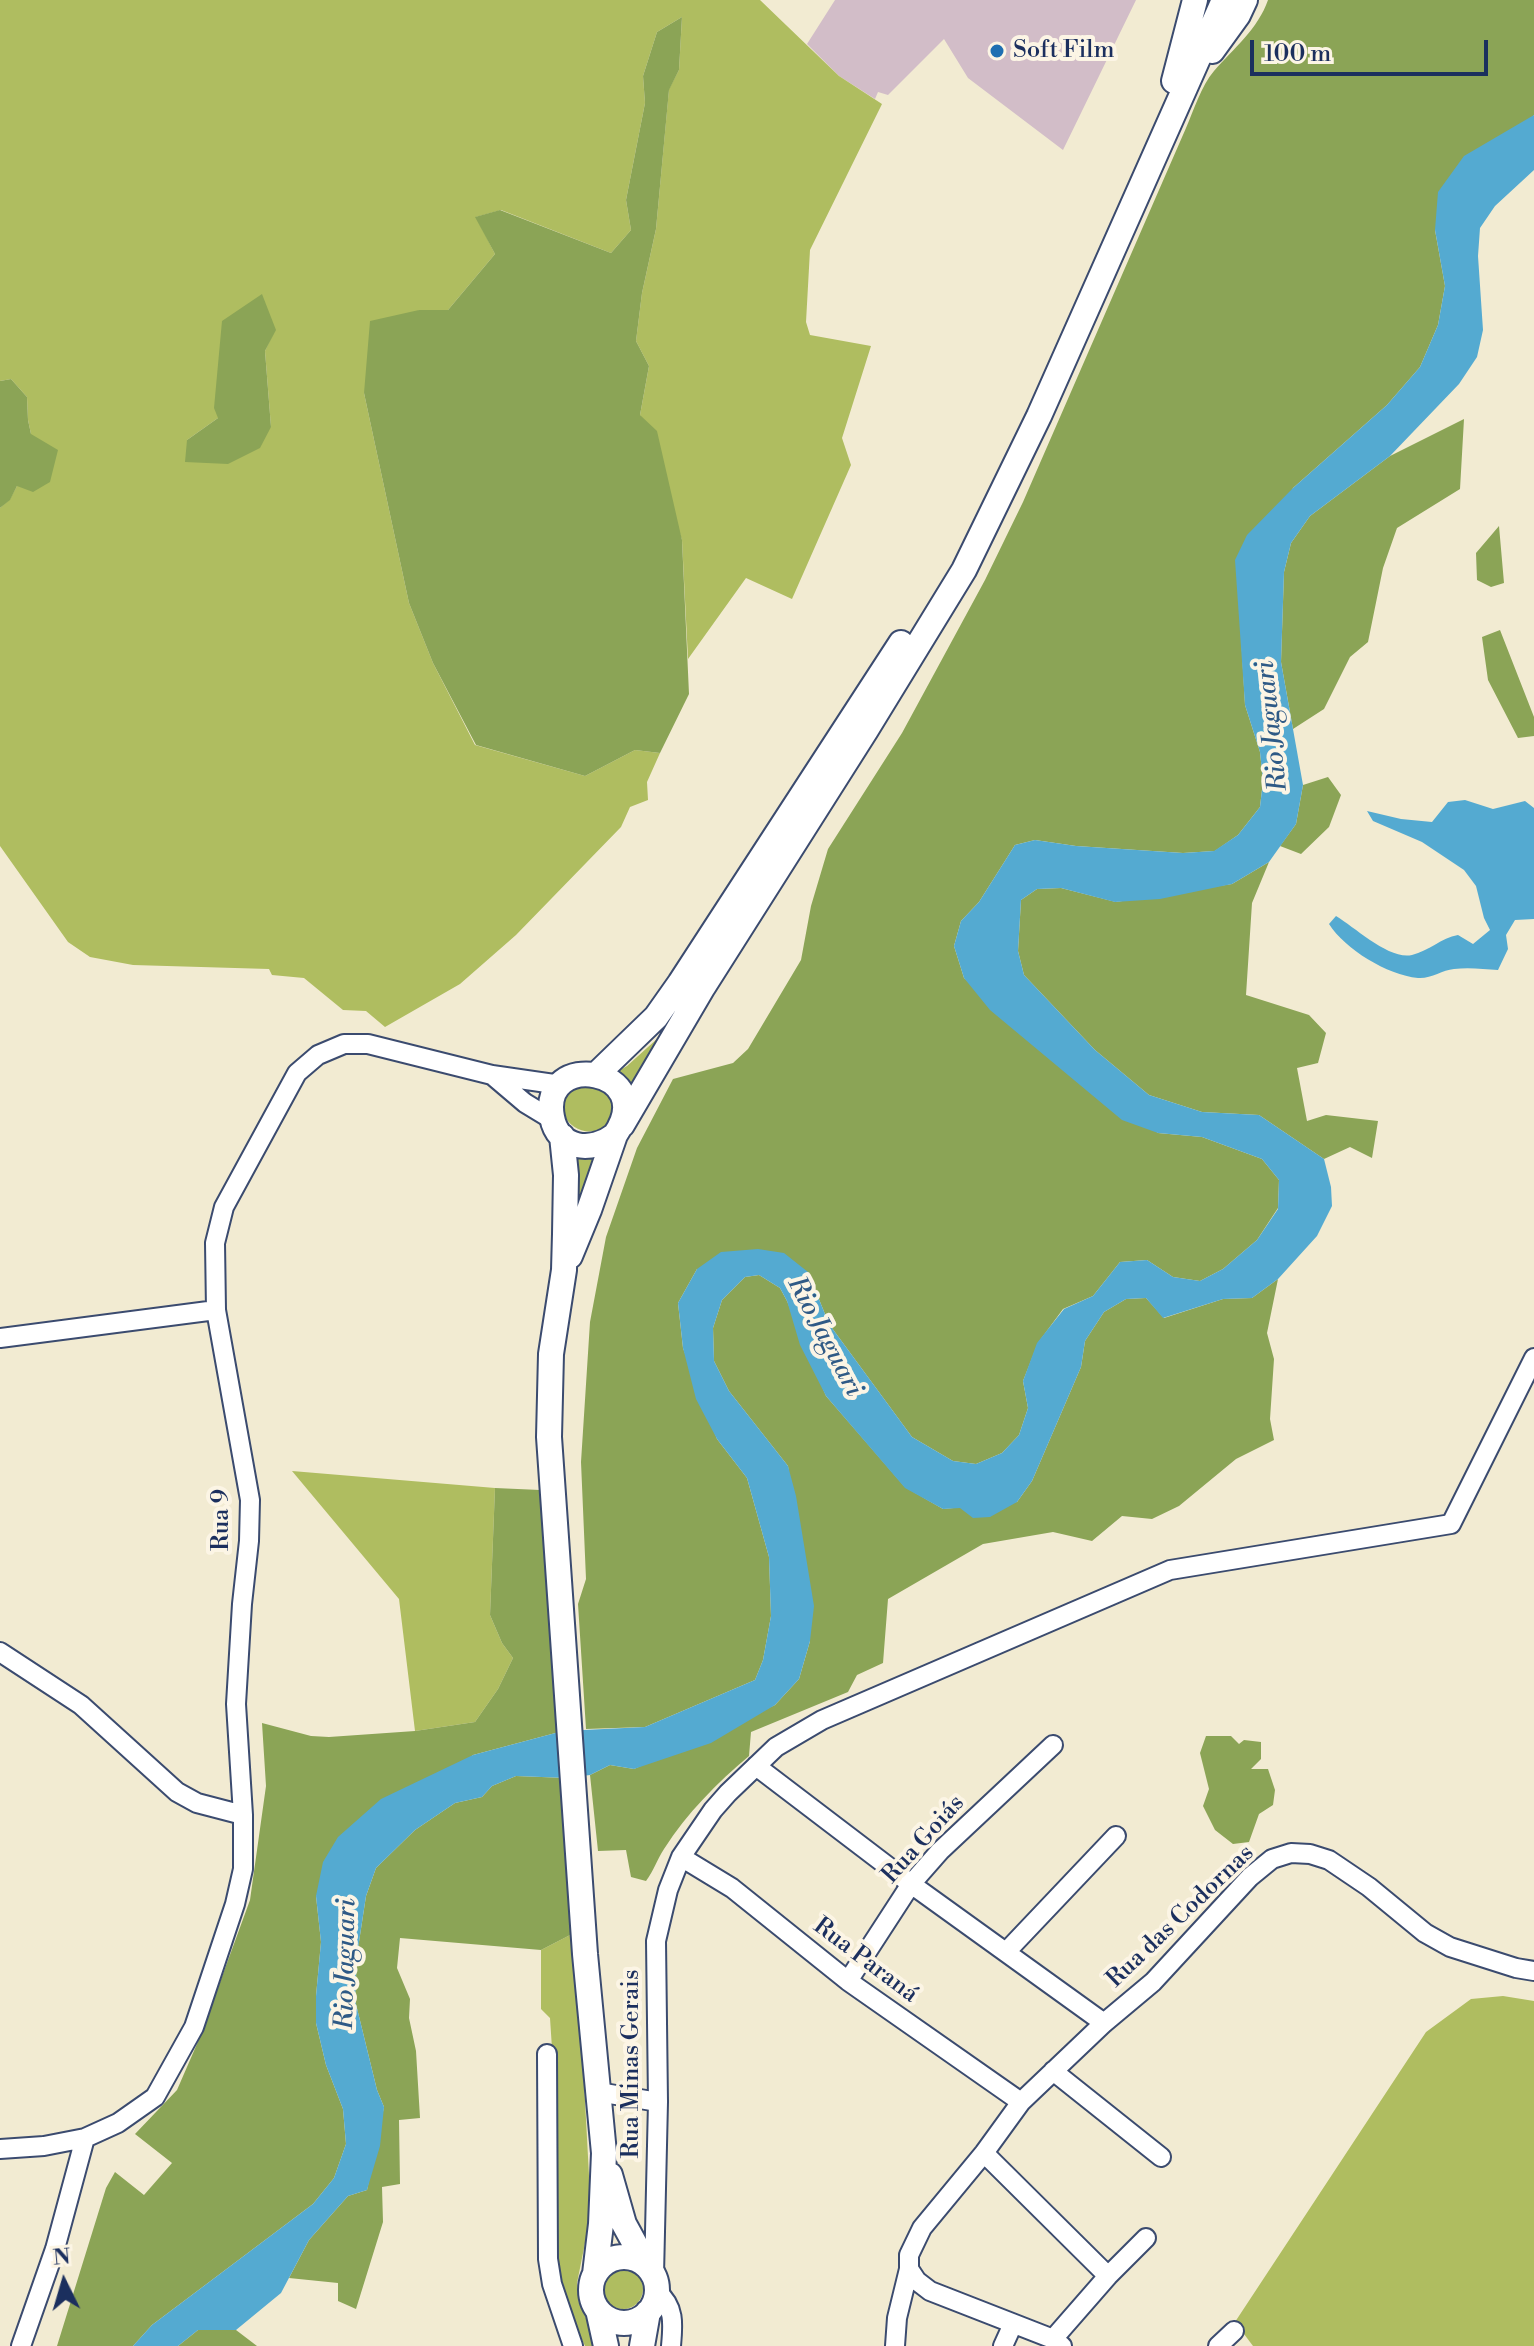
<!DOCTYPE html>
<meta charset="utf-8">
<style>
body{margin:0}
#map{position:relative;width:1534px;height:2346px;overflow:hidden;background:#f2ebd2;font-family:"Libre Bodoni",serif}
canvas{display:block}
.north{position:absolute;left:24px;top:2242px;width:80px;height:80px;-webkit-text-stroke:6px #fcf5e5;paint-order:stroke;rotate:355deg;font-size:22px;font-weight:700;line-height:32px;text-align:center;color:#1b2f5e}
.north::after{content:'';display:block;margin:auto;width:28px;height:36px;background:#1b2f5e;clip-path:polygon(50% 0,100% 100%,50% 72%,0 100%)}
.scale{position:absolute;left:1250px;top:40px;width:238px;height:36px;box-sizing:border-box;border:4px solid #1b2f5e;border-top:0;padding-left:10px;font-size:24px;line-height:28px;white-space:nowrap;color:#1b2f5e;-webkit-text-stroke:6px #fcf5e5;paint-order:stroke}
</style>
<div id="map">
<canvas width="1534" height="2346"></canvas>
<div class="north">N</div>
<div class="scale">100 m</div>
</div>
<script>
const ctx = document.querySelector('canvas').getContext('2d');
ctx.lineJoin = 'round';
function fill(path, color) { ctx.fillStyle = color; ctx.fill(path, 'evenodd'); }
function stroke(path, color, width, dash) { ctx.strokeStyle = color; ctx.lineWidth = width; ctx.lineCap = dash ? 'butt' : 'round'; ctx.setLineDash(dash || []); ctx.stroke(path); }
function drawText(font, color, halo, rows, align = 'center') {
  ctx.font = font + ' "Libre Bodoni",serif'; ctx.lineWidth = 8; ctx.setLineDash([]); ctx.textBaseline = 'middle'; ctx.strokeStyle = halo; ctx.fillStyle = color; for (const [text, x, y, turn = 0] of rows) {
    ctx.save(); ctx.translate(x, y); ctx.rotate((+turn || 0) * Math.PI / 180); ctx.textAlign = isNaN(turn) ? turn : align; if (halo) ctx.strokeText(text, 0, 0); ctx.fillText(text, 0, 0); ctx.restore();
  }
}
const industrial = new Path2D(`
 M835 0H1136L1063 150 968 78 944 39 888 95 878 92 875 99 839 76 807 44Z`);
const green = new Path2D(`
 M0 0H760L839 76 882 104 810 250 806 322 810 335 871 346 842 438 851 465 792 599 746 578 688 659 682 540 640 415 649 366 636 341 642 293 656 229 669 89 679 70 682 17 657 32 643 76 645 103 626 200 631 230 611 253 501 210 476 217 495 254 448 310H419L364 393 409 603 433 663 475 745 585 776 635 750 660 753 647 782 648 800 630 807 621 827 516 935 460 984 385 1027 366 1011 343 1010 304 978 272 975 269 969 133 965 90 957 68 942 0 846V508L10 499 17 486 31 434 28 420 27 397 11 379 0 381ZM275 330 265 351 271 427 187 440 218 418Z
 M668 1029 630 1097 610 1076 627 1066Z
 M593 1079 615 1104C613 1110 612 1118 608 1123 596 1138 570 1132 564 1114 562 1108 564 1101 564 1094Z
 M599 1147 575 1224 570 1148Z
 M292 1471 495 1488 490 1615 502 1643 513 1658 498 1689 475 1722 415 1731 399 1599Z
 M576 1932 591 2213 577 2283 579 2303 599 2346H585L568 2309 557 2267V2124L550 2018 541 2009V1950Z
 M1503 1996 1534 2001V2346H1253L1235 2322 1426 2032 1471 1999Z
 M603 2289a20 20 0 1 1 40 0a20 20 0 1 1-40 0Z`);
const forest = new Path2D(`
 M1268 0H1534V115L1435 230 1445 286 1438 325 1420 367 1387 405 1293 488 1241 635 1245 705 1260 752 1263 781 1260 807 1238 835 1215 851 1183 853 1076 846 1035 840 1015 845 979 902 961 921 954 946 964 978 1158 1133 1202 1137 1262 1159 1279 1180 1278 1208 1257 1240 1223 1269 1200 1281 1173 1277 1147 1260 1120 1262 1093 1296 1063 1309 1038 1343 1023 1381 1028 1408 1019 1435 1002 1453 976 1464 953 1461 912 1437 829 1324 808 1272 697 1269 678 1303 683 1348 717 1439 747 1478 769 1557 771 1616 763 1660 755 1680 645 1727 586 1729 578 1604 586 1579 581 1462 590 1322 606 1237 637 1148 673 1079 733 1063 748 1049 801 960 811 906 828 849 902 733 985 580 1023 502 1186 128C1194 110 1201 86 1214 71 1234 48 1258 29 1268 0Z
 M682 17 679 70 669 90 656 229 642 293 636 341 649 366 640 415 657 431 682 540 689 694 660 753 635 750 585 776 476 745 433 663 409 603 364 393 370 321 419 310H448L495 254 475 217 500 210 611 253 631 230 626 200 645 103 643 76 657 32Z
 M262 294 276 330 265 351 271 427 260 448 228 464 185 462 187 440 218 418 214 408 222 321Z
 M11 379 27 397 28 420 31 434 58 450 50 482 33 492 17 486 10 500 0 508V381Z
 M1464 419 1460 489 1397 528 1383 568 1368 642 1350 657 1324 709 1293 729 1281 662 1284 572 1291 543 1310 516 1390 456Z
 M1499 526 1504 583 1491 587 1477 580 1476 553Z
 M1500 630 1534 717V736L1518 738 1488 680 1482 637Z
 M1328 777 1341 795 1329 827 1301 854 1280 846 1296 824 1303 785Z
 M1269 862 1252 903 1246 995 1309 1015 1326 1033 1318 1063 1297 1068 1307 1121 1326 1115 1378 1121 1372 1158 1350 1147 1324 1159 1259 1115 1202 1112 1149 1095 1095 1050 1024 975 1018 951 1021 900 1037 889 1061 888 1116 902 1232 884Z
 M759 1275 780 1288 787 1301 826 1396 905 1487 943 1509 1017 1502 1032 1481 1081 1367 1085 1341 1104 1312 1126 1299 1146 1298 1164 1318 1223 1299 1252 1298 1278 1279 1267 1333 1274 1359 1270 1419 1274 1440 1236 1459 1179 1506 1152 1519 1122 1516 1092 1541 1053 1532 983 1544 888 1599 883 1663 857 1675 848 1692 751 1732 749 1756C717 1783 687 1813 664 1849 657 1860 654 1870 646 1881L631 1877 626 1850 598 1851 590 1775 610 1765 634 1769 775 1705 799 1679 810 1641 788 1466 729 1391 714 1361 713 1328 722 1300 745 1277Z
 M495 1488 540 1490 563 1731 473 1755 316 1896 321 1942 316 1996V2023L326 2065 343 2109 346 2144 334 2178 313 2204 152 2325 133 2346H57L106 2188 115 2172 144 2195 172 2163 135 2134 177 2090 200 2037 250 1900 266 1786 262 1723 311 1736 329 1737 415 1731 475 1722 498 1689 513 1658 502 1643 490 1615Z
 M1206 1736H1231L1239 1744 1244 1740 1261 1742V1759L1251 1769H1268L1275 1790 1273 1805 1259 1814 1249 1842 1233 1844 1215 1830 1203 1806 1209 1789 1200 1753Z
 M516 1776 567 1778 576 1932 541 1950 400 1938 397 1968 410 1999 409 2018 416 2051 420 2118 399 2120 400 2184 382 2187 383 2222 356 2309 338 2301V2283L289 2278 309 2240 348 2196 367 2190 384 2107 377 2090 355 2000 357 1955 366 1896 376 1868 415 1830 455 1803 482 1797 492 1786Z
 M198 2330H236L257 2346H178Z`);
const water = new Path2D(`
 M1534 115V170L1495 206 1480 228 1478 256 1483 330 1477 357 1459 384 1390 456 1310 516 1291 543 1284 572 1281 662 1303 785 1296 824 1269 862 1232 884 1160 899 1115 902 1061 888 1037 889 1021 900 1018 951 1024 975 1095 1050 1149 1095 1202 1112 1259 1115 1324 1159 1331 1187 1332 1206 1317 1236 1278 1279 1252 1298 1223 1299 1163 1318 1146 1298 1126 1299 1104 1312 1085 1341 1081 1367 1032 1481 1017 1502 990 1517 973 1518 960 1508 943 1509 905 1488 826 1396 800 1345 787 1301 780 1288 759 1275 745 1277 722 1300 713 1328 714 1361 729 1391 788 1466 796 1496 814 1606 810 1641 799 1679 775 1705 711 1743 634 1769 610 1765 590 1775 567 1778 516 1776 492 1786 482 1797 455 1803 415 1830 376 1868 366 1896 357 1955 355 2000 377 2090 384 2107 380 2146 367 2190 348 2196 309 2240 281 2293 236 2330H198L178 2346H133L152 2325 313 2204 334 2178 346 2144 343 2109 326 2065 316 2023V1996L321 1942 316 1896 323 1862 338 1837 381 1799 473 1755 563 1731 645 1727 755 1680 763 1660 771 1616 769 1557 747 1478 717 1439 696 1399 683 1348 678 1303 697 1269 721 1252 758 1249 784 1253 808 1272 829 1324 912 1437 953 1461 976 1464 1002 1453 1019 1435 1028 1408 1023 1381 1037 1343 1064 1309 1093 1296 1120 1262 1147 1260 1173 1277 1200 1281 1223 1269 1257 1240 1278 1209 1279 1180 1262 1159 1202 1137 1158 1133 1122 1120 990 1010 964 978 954 946 961 921 979 902 1015 845 1035 840 1076 846 1183 853 1214 851 1238 835 1260 807 1263 781 1260 752 1245 705 1235 560 1247 535 1293 488 1387 405 1420 367 1438 325 1445 286 1435 230 1438 192 1464 156Z
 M1465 800 1493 809 1525 801 1534 808V919L1515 920 1506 935 1508 949 1498 970C1484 969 1468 967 1454 969 1442 970 1431 979 1418 978 1387 975 1345 949 1329 924L1336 916C1356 928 1389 960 1412 955 1429 951 1441 938 1458 935L1473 944 1490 930 1484 918 1476 886 1464 870 1422 842 1373 821 1367 811 1401 819 1432 822 1448 802Z`);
const minor = new Path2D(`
 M492 1075 525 1103 553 1120
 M0 1338 216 1310
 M0 1652 81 1705 177 1792 197 1803 243 1815
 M756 1766 911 1884 1104 2023
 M681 1857 732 1888 848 1981 1021 2102
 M1006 1952 1116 1836
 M848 1981 911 1884 940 1851 1053 1745
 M547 2054 548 2259 552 2284 573 2346
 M1053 2071 1161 2157
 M598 2092 658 2102
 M0 2149 44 2146 85 2138 118 2123 155 2097 194 2027 235 1904 243 1869V1815L236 1704 242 1604 249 1541 250 1500 216 1310 215 1243 224 1207 297 1073 318 1055 344 1044H368L492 1075 561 1085
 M984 2153 1108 2276
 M909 2269 917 2281 930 2291 1053 2339 1062 2346
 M654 2275 658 2102 656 1941 668 1890 681 1857 713 1810 728 1793 776 1747 822 1720 1170 1570 1451 1524 1534 1358
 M657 2292C675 2306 673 2325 671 2346
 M1053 2339 1108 2276 1146 2238
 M21 2346 55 2249 85 2138
 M895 2346 897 2318 909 2269V2255L922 2228 984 2153 1021 2102 1104 2023 1153 1982 1250 1877 1272 1859 1291 1853 1310 1854 1329 1860 1369 1887 1425 1933 1450 1947 1516 1968 1534 1971
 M1003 2346 1013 2324
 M1218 2346 1234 2331`);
const major = new Path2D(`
 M1212 51 1238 15 1245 0
 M1174 81 1195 0
 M597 1074 656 1017 680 983 901 643
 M622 1125 703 987 866 730 964 570 1039 416 1224 0
 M562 1136 566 1175 565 1234 564 1270 551 1354 549 1437 585 1954 604 2153 601 2224 595 2274
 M570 1256 589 1210 615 1135C660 1068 539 1049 552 1117 558 1150 592 1153 615 1135
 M610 2175 624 2224 647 2266
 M591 2290a33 33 0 1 1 66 0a33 33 0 1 1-66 0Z
 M598 2310 606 2346
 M642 2346 648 2312`);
const markers = [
 [997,51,8,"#1f6fb2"]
];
const poiNames = [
 ["Soft Film",1013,51]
];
const streetNames = [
 ["Rua 9",222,1520,-90],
 ["Rua Goiás",924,1840,-48],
 ["Rua das Codornas",1181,1917,-44],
 ["Rua Paraná",865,1961,37],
 ["Rua Minas Gerais",632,2064,-90]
];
const waterNames = [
 ["Rio Jaguari",1273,726,-96],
 ["Rio Jaguari",824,1337,62],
 ["Rio Jaguari",347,1964,-89]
];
fill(industrial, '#d2bdc8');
fill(green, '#afbd60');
fill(forest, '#8ba456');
fill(water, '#54aad1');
stroke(minor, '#3b4b6f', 22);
stroke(major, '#3b4b6f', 28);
stroke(minor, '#fff', 18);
stroke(major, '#fff', 24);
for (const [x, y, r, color] of markers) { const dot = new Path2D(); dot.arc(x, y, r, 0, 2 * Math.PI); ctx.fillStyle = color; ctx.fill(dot); stroke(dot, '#fcf5e5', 3); }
drawText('24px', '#1b2f5e', '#fcf5e5', poiNames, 'left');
drawText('24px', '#1b2f5e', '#fcf5e5', streetNames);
drawText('italic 26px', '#2f5a86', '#fcf5e5', waterNames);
</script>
